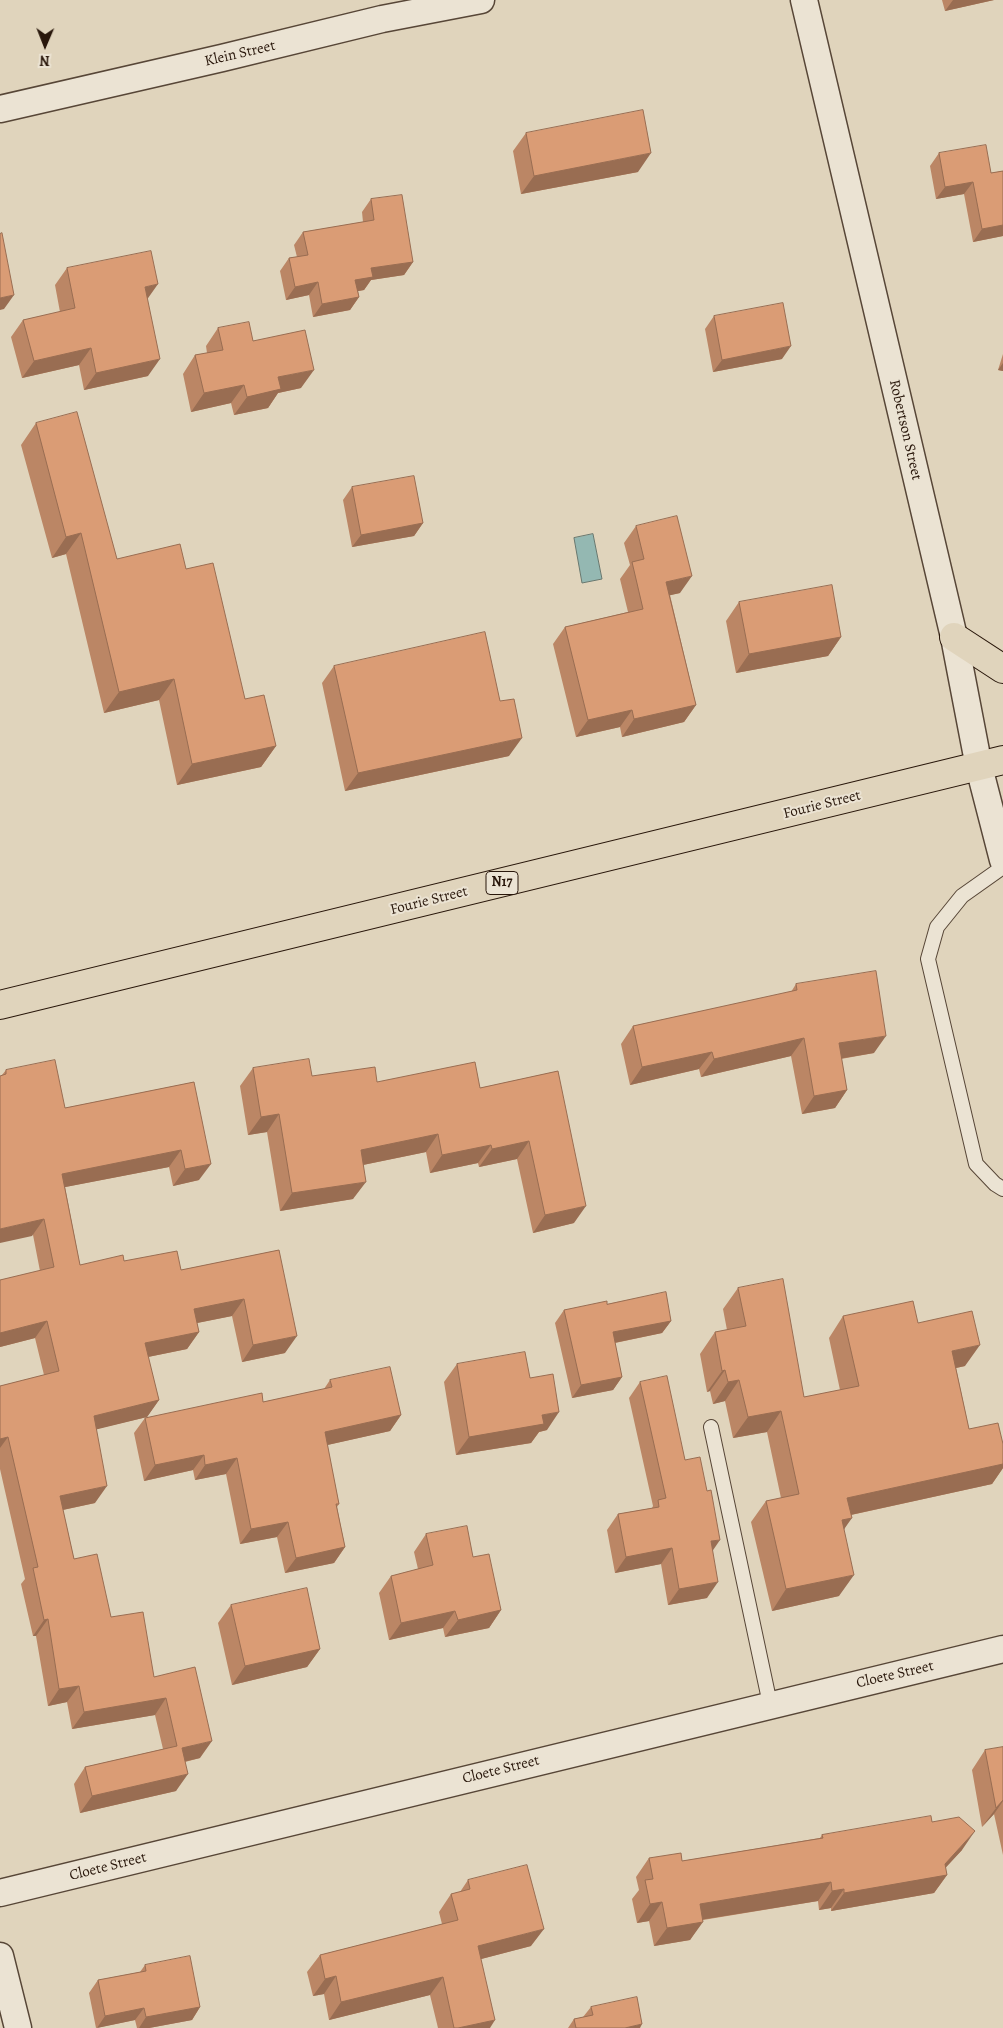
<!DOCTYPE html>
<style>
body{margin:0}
#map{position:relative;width:1003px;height:2028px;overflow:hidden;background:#e0d4bc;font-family:Alegreya,serif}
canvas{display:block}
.north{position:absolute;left:20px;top:20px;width:50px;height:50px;-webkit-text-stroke:4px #ebe3d3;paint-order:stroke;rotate:181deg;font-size:14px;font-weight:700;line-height:20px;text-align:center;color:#29170b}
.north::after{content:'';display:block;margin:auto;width:18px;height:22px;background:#29170b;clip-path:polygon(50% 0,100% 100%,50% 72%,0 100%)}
</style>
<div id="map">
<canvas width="1003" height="2028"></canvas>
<div class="north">N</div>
</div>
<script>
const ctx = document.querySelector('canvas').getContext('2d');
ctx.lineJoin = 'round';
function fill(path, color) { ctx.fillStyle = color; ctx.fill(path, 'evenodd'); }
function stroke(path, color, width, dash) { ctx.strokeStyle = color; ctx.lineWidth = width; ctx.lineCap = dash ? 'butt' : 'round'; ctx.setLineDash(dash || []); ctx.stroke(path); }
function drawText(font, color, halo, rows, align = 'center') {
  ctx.font = font + ' Alegreya,serif'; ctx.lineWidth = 4; ctx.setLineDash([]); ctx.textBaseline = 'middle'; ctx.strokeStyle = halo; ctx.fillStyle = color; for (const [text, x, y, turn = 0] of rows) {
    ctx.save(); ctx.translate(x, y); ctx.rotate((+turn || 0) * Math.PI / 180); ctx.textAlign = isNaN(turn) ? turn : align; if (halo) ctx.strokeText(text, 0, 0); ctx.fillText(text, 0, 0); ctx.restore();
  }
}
const water = new Path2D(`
 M593 534 602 579 582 583 574 538Z`);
const service = new Path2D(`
 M1003 867 962 896 937 927 928 959 976 1164 995 1184 1003 1189
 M711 1427 770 1704`);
const minor = new Path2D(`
 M804 0 954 637 979 767 1003 860
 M0 109 222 58 382 19 481 0
 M0 1893 1003 1649
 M0 1956 18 2028`);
const trunk = new Path2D(`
 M954 637 1003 669
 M0 1005 1003 760`);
const wall = new Path2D(`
 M942 0H994L945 11Z
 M526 133 638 172 521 194 513 151Z
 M939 153 991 173 1003 171V236L973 242 964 194 936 199 930 166Z
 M371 199 413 262 404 275 371 280 364 290 358 291 359 297 350 310 313 317 309 295 286 300 280 271 289 258 297 257 294 245 303 232 363 222 362 212Z
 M67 268 147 299 148 376 84 390 79 365 22 378 11 337 23 320 60 312 55 285Z
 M714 316 782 359 713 372 705 329Z
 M218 328 253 341 301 388 278 393 268 408 234 415 231 403 191 412 183 374 195 355 207 353 206 346Z
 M1003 354V371L998 370Z
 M36 423 117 559 186 569 245 699 276 746 261 767 177 785 159 700 104 713 66 554 52 558 21 445Z
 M352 487 423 523 414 536 352 547 343 500Z
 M636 526 680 593 670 595 696 705 684 722 622 737 620 727 576 737 553 644 565 627 628 612 620 579 630 565 624 543Z
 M739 602 841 637 828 656 736 673 726 621Z
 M334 666 509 756 345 791 322 683Z
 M796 984 874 1053 841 1059 847 1090 835 1108 802 1114 791 1056 701 1077 699 1069 630 1085 621 1044 633 1026 791 992Z
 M253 1068 312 1076 377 1082 480 1088 558 1071 574 1223 533 1233 517 1159 479 1167 478 1163 430 1173 426 1152 363 1165 353 1199 280 1211 267 1132 248 1135 240 1086Z
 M6 1070 65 1108 194 1082 199 1180 173 1186 169 1167 65 1187 80 1265 124 1261 181 1270 279 1250 285 1353 242 1362 232 1316 197 1323 199 1332 187 1349 148 1357 159 1400 147 1417 96 1429 95 1503 63 1510 74 1559 111 1617 154 1677 200 1758 185 1762 176 1791 80 1813 74 1784 85 1767 163 1749 155 1715 72 1729 67 1702 48 1706 36 1636H33L21 1584 25 1579 0 1469V1386L44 1375 35 1338 0 1347V1280L40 1271 2 1075Z
 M738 1288 804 1397 840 1390 829 1338 843 1316 918 1323 965 1366 956 1368 969 1429 1003 1444V1468L992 1484 851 1515 844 1530 839 1596 772 1611 751 1522 766 1501 781 1498 767 1432 733 1438 725 1401 713 1404 710 1391 707 1392 700 1354 715 1332 727 1330 723 1309Z
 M607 1304 671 1321 662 1333 615 1343 622 1377 613 1390 572 1398 555 1323 564 1310Z
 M457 1364 530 1378 547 1430 539 1432 531 1443 456 1455 444 1382Z
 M330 1380 401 1415 390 1431 327 1445 339 1504 337 1507 345 1547 334 1563 285 1573 277 1537 240 1544 226 1474 195 1480 193 1470 144 1481 134 1433 145 1418 263 1402 324 1389Z
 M640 1382 685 1460 712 1551 707 1598 668 1605 661 1564 615 1573 607 1530 618 1514 652 1508 653 1506 629 1398Z
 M426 1534 473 1557 501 1610 489 1628 445 1637 443 1628 389 1640 379 1593 391 1576 418 1569 414 1552Z
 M231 1605 320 1649 307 1667 232 1685 218 1623Z
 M1003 1747V1855L994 1814 982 1827 972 1770 985 1750Z
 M932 1822 962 1850 945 1868 947 1875 934 1893 831 1911V1908L819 1910 818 1901 703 1920 690 1940 654 1946 649 1921 637 1923 632 1899 639 1890 636 1877 649 1858 682 1861 820 1838 822 1835Z
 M468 1880 531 1946 481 1959 490 2028H438L430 1995 329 2020 324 1994 313 1996 307 1972 320 1955 442 1924 439 1912 451 1894 460 1892Z
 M145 1965 200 2007 192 2020 149 2028H137L135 2020 96 2028 89 1993 98 1980 140 1972Z
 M591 2007 640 2028H568L574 2019 583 2017Z`);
const shadedWall = new Path2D(`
 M953 0H994L945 11Z
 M651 153 638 172 521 194 534 176Z
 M973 182 964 194 936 199 945 187Z
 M1003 225V236L973 242 982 229Z
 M413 262 404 275 371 280 364 290 347 293 355 280 371 268Z
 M318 282 309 295 286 300 295 287Z
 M158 284 146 301 145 287Z
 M14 295 4 309 0 310V298Z
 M359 297 350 310 313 317 322 304Z
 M791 346 782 359 713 372 722 360Z
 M91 348 79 365 22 378 34 361Z
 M160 359 148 376 84 390 96 373Z
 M1003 363V371L998 370Z
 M314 370 301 388 278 393 268 408 234 415 247 397 278 377Z
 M244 385 231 403 191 412 204 393Z
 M423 523 414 536 352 547 361 535Z
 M81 533 66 554 52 558 66 537Z
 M692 576 680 593 654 599 666 582Z
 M841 637 828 656 736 673 749 654Z
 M174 679 159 700 104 713 119 692Z
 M696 705 684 722 622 737 634 719Z
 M632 710 620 727 576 737 588 720Z
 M522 738 509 756 345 791 358 773Z
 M276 746 261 767 177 785 192 764Z
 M886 1036 874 1053 826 1061 839 1043Z
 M804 1038 791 1056 701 1077 714 1059Z
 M712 1052 699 1069 630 1085 642 1067Z
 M847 1090 835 1108 802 1114 814 1096Z
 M279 1114 267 1132 248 1135 261 1117Z
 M438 1134 426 1152 348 1168 361 1150Z
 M529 1141 517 1159 479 1167 492 1149Z
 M491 1145 478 1163 430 1173 442 1155Z
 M181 1150 169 1167 50 1190 62 1174Z
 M211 1164 199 1180 173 1186 185 1169Z
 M366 1182 353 1199 280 1211 292 1193Z
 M586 1206 574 1223 533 1233 545 1215Z
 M44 1219 32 1236 0 1243V1229Z
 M244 1299 232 1316 182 1326 194 1309Z
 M47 1321 35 1338 0 1347V1333Z
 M671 1321 662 1333 604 1345 613 1332Z
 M199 1332 187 1349 133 1360 145 1343Z
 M297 1336 285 1353 242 1362 253 1345Z
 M980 1345 965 1366 937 1372 952 1351Z
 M725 1370 710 1391 707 1392 722 1371Z
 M622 1377 613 1390 572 1398 581 1385Z
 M739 1380 725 1401 713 1404 728 1382Z
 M159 1400 147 1417 82 1433 94 1416Z
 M781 1411 767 1432 733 1438 748 1417Z
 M559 1412 547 1430 539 1432 531 1443 456 1455 469 1437 542 1415Z
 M401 1415 390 1431 314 1448 325 1432Z
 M8 1437 0 1448V1439Z
 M204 1455 193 1470 144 1481 155 1465Z
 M237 1458 226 1474 195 1480 205 1465Z
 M1003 1464V1468L992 1484 832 1519 847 1498Z
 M107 1486 95 1503 48 1513 60 1496Z
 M852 1518 837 1539 842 1520Z
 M288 1522 277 1537 240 1544 251 1529Z
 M720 1540 709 1556 711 1541Z
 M345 1547 334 1563 285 1573 296 1558Z
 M672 1548 661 1564 615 1573 626 1557Z
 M854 1575 839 1596 772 1611 786 1589Z
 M718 1582 707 1598 668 1605 679 1589Z
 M501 1610 489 1628 445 1637 458 1620Z
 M455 1611 443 1628 389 1640 401 1623Z
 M48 1619 36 1636H33L44 1620Z
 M320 1649 307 1667 232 1685 245 1666Z
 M79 1686 67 1702 48 1706 59 1689Z
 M166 1698 155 1715 72 1729 84 1712Z
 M212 1741 200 1758 170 1765 182 1748Z
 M188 1774 176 1791 80 1813 92 1796Z
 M1003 1800V1801L994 1814 982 1827 996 1808Z
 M975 1831 962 1850 938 1876 947 1875 934 1893 831 1911 844 1893 945 1864Z
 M831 1882 818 1901 687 1922 700 1904Z
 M844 1889 831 1908 819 1910 832 1891Z
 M662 1902 649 1921 637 1923 650 1904Z
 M703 1922 690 1940 654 1946 667 1928Z
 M544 1929 531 1946 466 1963 478 1946Z
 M336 1976 324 1994 313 1996 325 1979Z
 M443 1977 430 1995 329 2020 341 2002Z
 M200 2007 192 2020 149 2028H139L146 2017Z
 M144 2008 135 2020 97 2028 105 2016Z
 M495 2020 490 2028H458Z
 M642 2024 640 2028H625Z`);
const building = new Path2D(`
 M643 110 651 153 534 176 526 133Z
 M986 145 991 173 1003 171V225L982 229 973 182 945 187 939 153Z
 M402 195 413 262 371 268 373 277 355 280 359 297 322 304 318 282 295 287 289 258 308 255 303 232 374 220 371 199Z
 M2 233 14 295 0 298V234Z
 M151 251 158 284 145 287 160 359 96 373 91 348 34 361 23 320 75 308 67 268Z
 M783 303 791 346 722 360 714 316Z
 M249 322 253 341 305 330 314 370 278 377 281 389 247 397 244 385 204 393 195 355 223 350 218 328Z
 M77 412 117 559 180 544 186 569 213 563 245 699 264 695 276 746 192 764 174 679 119 692 81 533 66 537 36 423Z
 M414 476 423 523 361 535 352 487Z
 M677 516 692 576 666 582 696 705 634 719 632 710 588 720 565 627 643 609 632 562 644 559 636 526Z
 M832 585 841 637 749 654 739 602Z
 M485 632 500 701 514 699 522 738 358 773 334 666Z
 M876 971 886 1036 839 1043 847 1090 814 1096 804 1038 714 1059 712 1052 642 1067 633 1026 797 990 796 984Z
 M309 1059 312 1076 375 1067 377 1082 475 1062 480 1088 558 1071 586 1206 545 1215 529 1141 492 1149 491 1145 442 1155 438 1134 361 1150 366 1182 292 1193 279 1114 261 1117 253 1068Z
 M55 1060 65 1108 194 1082 211 1164 185 1169 181 1150 62 1174 80 1265 123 1255 124 1261 177 1251 181 1270 279 1250 297 1336 253 1345 244 1299 194 1309 199 1332 145 1343 159 1400 94 1416 107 1486 60 1496 74 1559 97 1554 111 1617 143 1612 154 1677 195 1667 212 1741 182 1748 188 1774 92 1796 85 1767 177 1746 166 1698 84 1712 79 1686 59 1689 48 1619 44 1620 33 1568 38 1567 8 1437 0 1439V1386L59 1371 47 1321 0 1333V1280L54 1267 44 1219 0 1229V1076L6 1074V1070Z
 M783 1279 804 1397 859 1386 843 1316 913 1301 918 1323 972 1311 980 1345 952 1351 969 1429 998 1423 1003 1444V1464L847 1498 852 1518 842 1520 854 1575 786 1589 766 1501 799 1494 781 1411 748 1417 739 1380 728 1382 725 1370 722 1371 715 1332 746 1326 738 1288Z
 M666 1292 671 1321 613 1332 622 1377 581 1385 564 1310 607 1301V1304Z
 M525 1352 530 1378 553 1374 559 1412 542 1415 544 1424 469 1437 457 1364Z
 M390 1367 401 1415 325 1432 339 1504H336L345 1547 296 1558 288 1522 251 1529 237 1458 205 1465 204 1455 155 1465 145 1418 262 1393 263 1402 332 1387 330 1380Z
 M667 1376 685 1460 700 1457 707 1491 711 1490 720 1540 711 1541 718 1582 679 1589 672 1548 626 1557 618 1514 659 1507 658 1500 666 1498 640 1382Z
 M467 1526 473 1557 489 1554 501 1610 458 1620 455 1611 401 1623 391 1576 433 1565 426 1534Z
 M307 1588 320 1649 245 1666 231 1605Z
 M1003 1747V1800L996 1808 985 1750Z
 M931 1816 932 1822 959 1817 975 1831 945 1864 947 1875 844 1893V1889L832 1891 831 1882 700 1904 703 1922 667 1928 662 1902 650 1904 645 1880 653 1879 649 1858 681 1853 682 1861 823 1838 822 1835Z
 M527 1865 544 1929 478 1946 495 2020 458 2028H454L443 1977 341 2002 336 1976 325 1979 320 1955 458 1920 451 1894 470 1889 468 1880Z
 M190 1956 200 2007 146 2017 144 2008 105 2016 98 1980 146 1971 145 1965Z
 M637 1997 642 2024 625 2028H576L574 2019 593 2015 591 2007Z`);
const shields = [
 [502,883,32]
];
const shieldNames = [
 ["N17",502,883]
];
const streetNames = [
 ["Klein Street",240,54,-13],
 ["Robertson Street",905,430,77],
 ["Fourie Street",822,805,-14],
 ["Fourie Street",429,901,-14],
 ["Cloete Street",895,1675,-13],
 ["Cloete Street",501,1770,-14],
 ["Cloete Street",108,1867,-14]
];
fill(water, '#94b8b2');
stroke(water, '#69786f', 1);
stroke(service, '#574637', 16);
stroke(minor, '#574637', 29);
stroke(trunk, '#29170b', 30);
stroke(service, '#ebe3d3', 14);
stroke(minor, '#ebe3d3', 26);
stroke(trunk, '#e0d4bc', 28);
fill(wall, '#bb8665');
fill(shadedWall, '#996d52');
fill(building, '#da9c75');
stroke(building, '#996d52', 1);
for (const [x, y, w] of shields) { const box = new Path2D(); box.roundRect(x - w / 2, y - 11.5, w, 23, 4); ctx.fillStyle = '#ebe3d3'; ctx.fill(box); stroke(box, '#29170b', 1); }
drawText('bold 14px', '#29170b', null, shieldNames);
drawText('15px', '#29170b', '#ebe3d3', streetNames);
</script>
